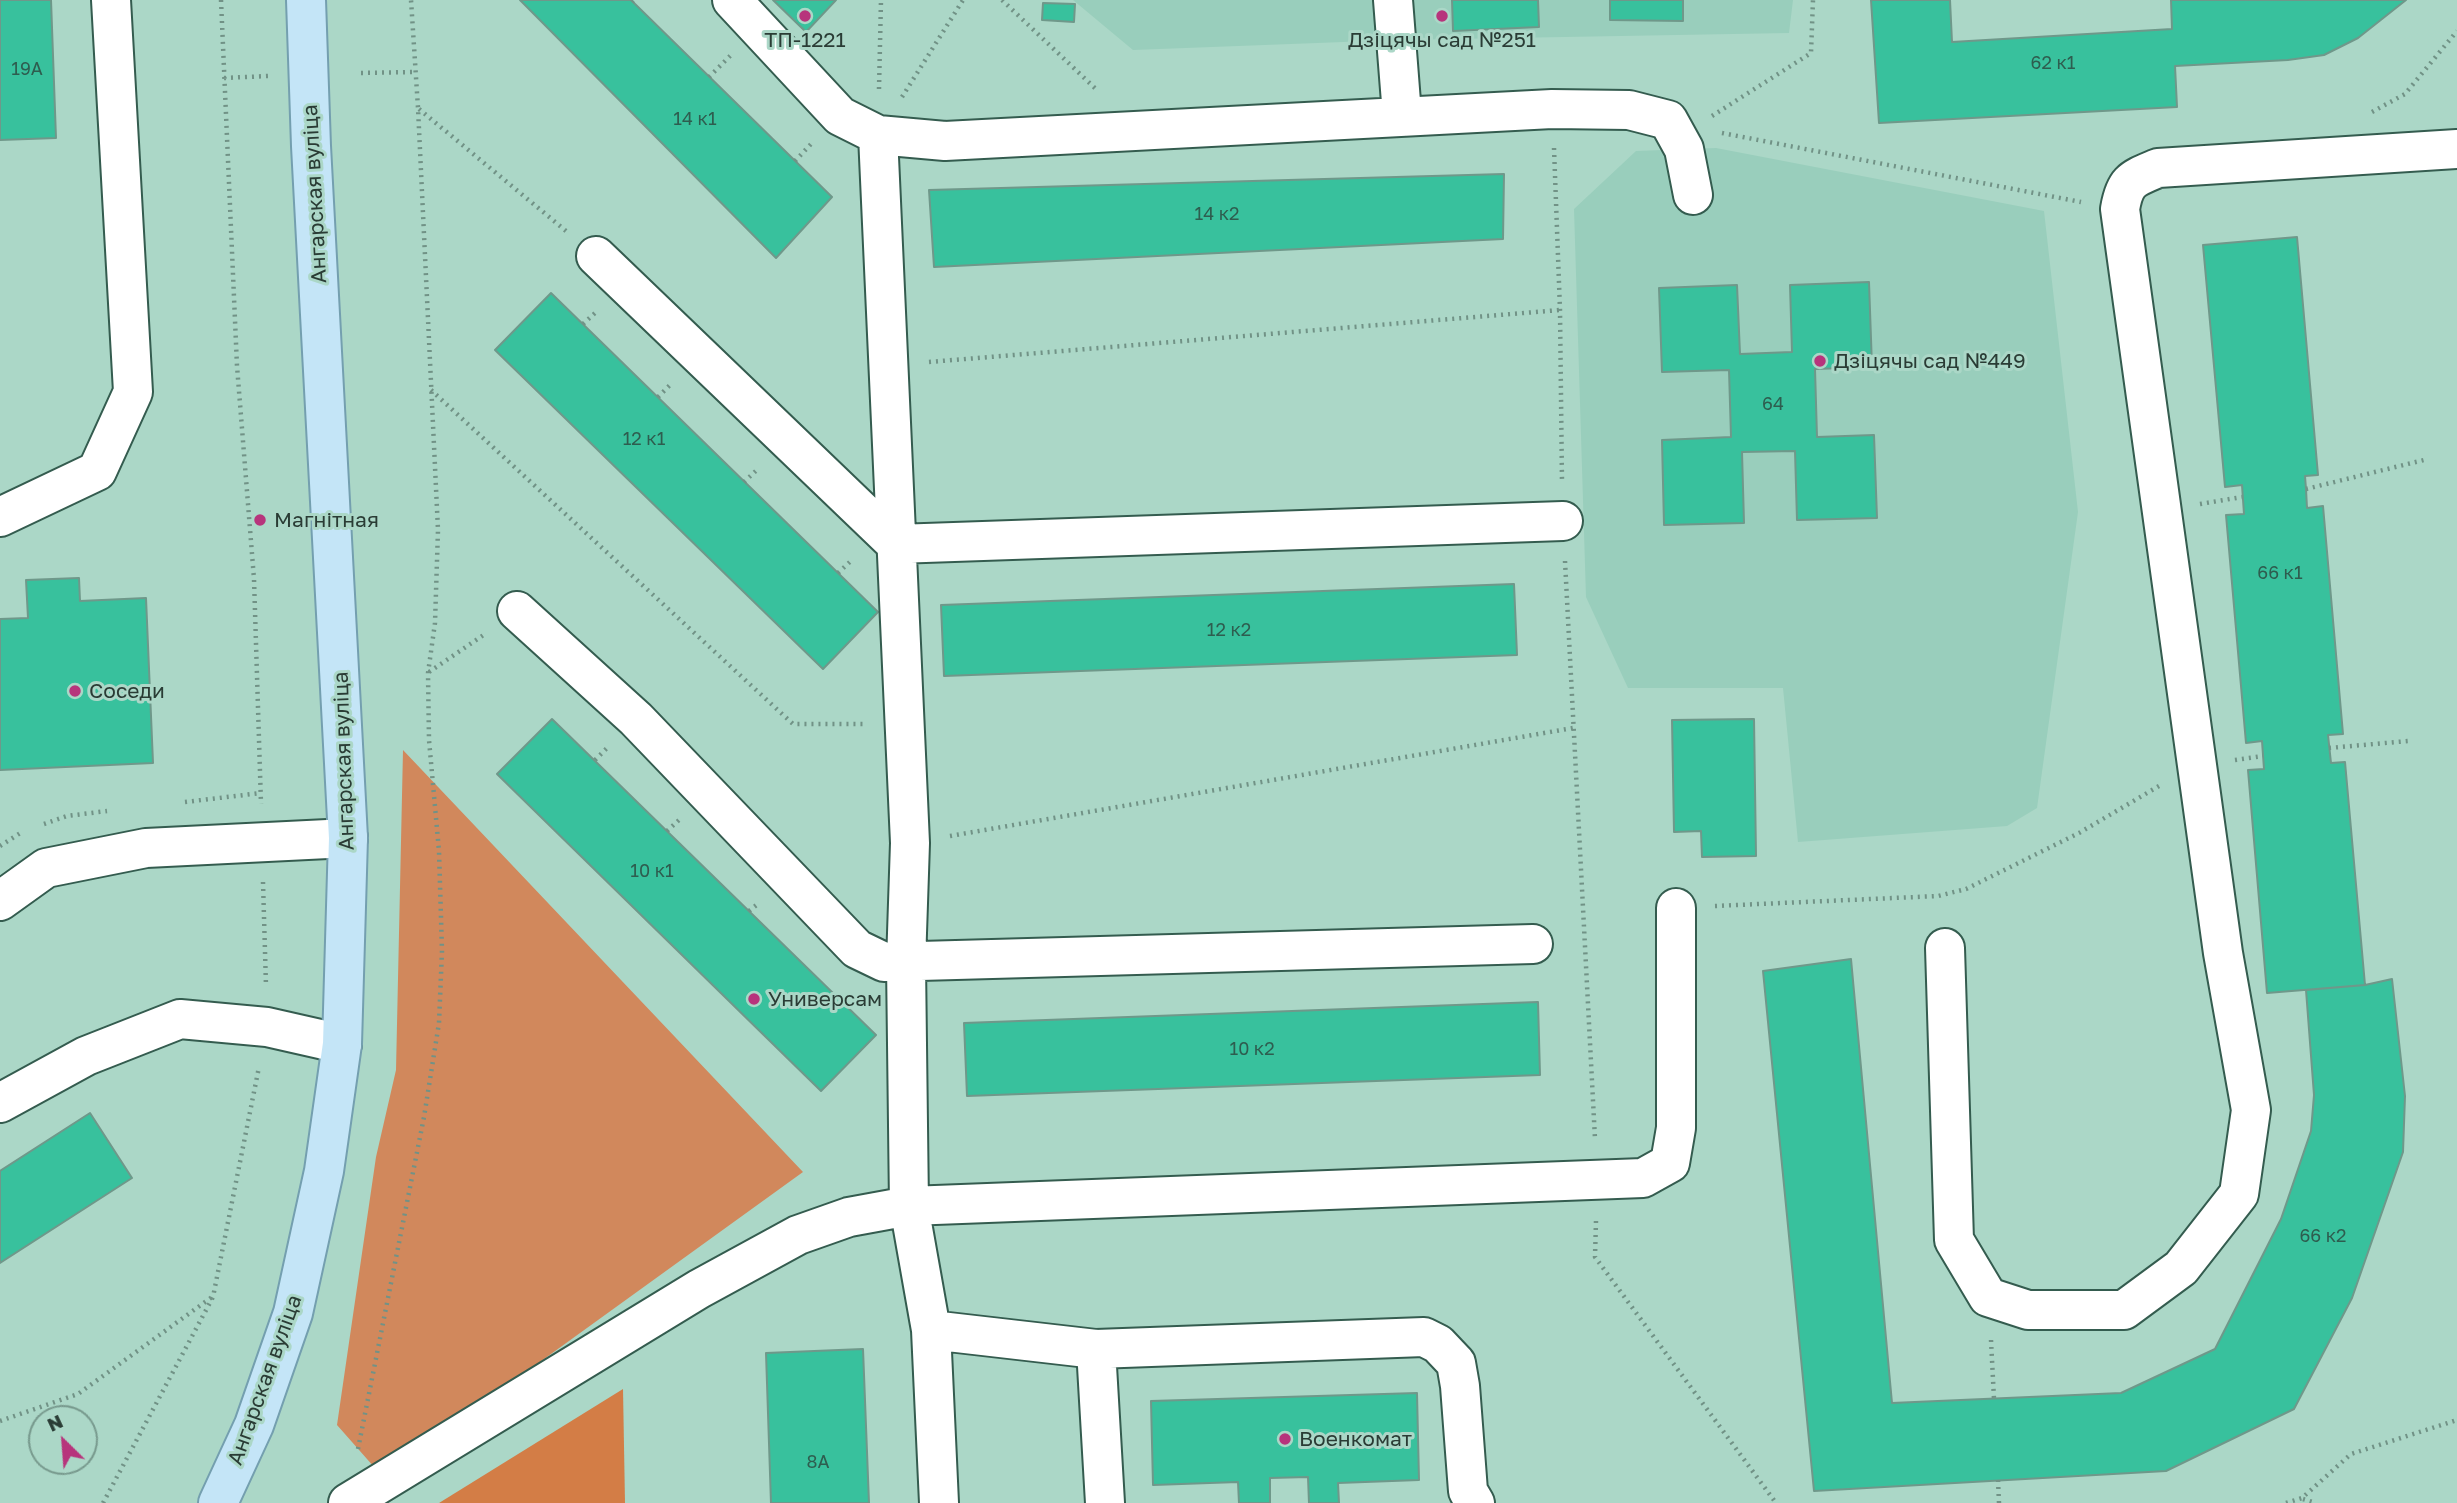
<!DOCTYPE html>
<meta charset="utf-8">
<style>
body{margin:0}
#map{position:relative;width:2457px;height:1503px;overflow:hidden;background:#abd7c7;font-family:"Golos Text",sans-serif}
canvas{display:block}
.north{position:absolute;left:28px;top:1405px;width:70px;height:70px;box-sizing:border-box;background:#abd7c7;border:2px solid #77998d;border-radius:50%;rotate:335deg;font-size:19px;font-weight:700;line-height:28px;text-align:center;color:#2a3c35}
.north::after{content:'';display:block;margin:auto;width:24px;height:32px;background:#b7347c;clip-path:polygon(50% 0,100% 100%,50% 72%,0 100%)}
</style>
<div id="map">
<canvas width="2457" height="1503"></canvas>
<div class="north">N</div>
</div>
<script>
const ctx = document.querySelector('canvas').getContext('2d');
ctx.lineJoin = 'round';
function fill(path, color) { ctx.fillStyle = color; ctx.fill(path, 'evenodd'); }
function stroke(path, color, width, dash) { ctx.strokeStyle = color; ctx.lineWidth = width; ctx.lineCap = dash ? 'butt' : 'round'; ctx.setLineDash(dash || []); ctx.stroke(path); }
function drawText(font, color, halo, rows, align = 'center') {
  ctx.font = font + ' "Golos Text",sans-serif'; ctx.lineWidth = 6; ctx.setLineDash([]); ctx.textBaseline = 'middle'; ctx.strokeStyle = halo; ctx.fillStyle = color; for (const [text, x, y, turn = 0] of rows) {
    ctx.save(); ctx.translate(x, y); ctx.rotate((+turn || 0) * Math.PI / 180); ctx.textAlign = isNaN(turn) ? turn : align; if (halo) ctx.strokeText(text, 0, 0); ctx.fillText(text, 0, 0); ctx.restore();
  }
}
const built = new Path2D(`
 M1073 0H1793L1789 33 1396 40 1133 50Z
 M1716 148 2044 211 2078 512 2037 808 2007 826 1798 842 1783 688H1628L1586 597 1574 209 1636 151Z`);
const green = new Path2D(`
 M403 750 803 1172 382 1476 337 1425 376 1157 396 1070Z`);
const forest = new Path2D(`
 M623 1389 625 1503H439Z`);
const building = new Path2D(`
 M0 0H51L56 138 0 140Z
 M520 0H631L832 197 776 258Z
 M773 0H836L806 32Z
 M1452 0H1538L1539 27 1453 31Z
 M1610 0H1683V21L1610 20Z
 M1871 0H1950L1952 42 2172 29 2171 0H2406L2358 38 2324 55 2288 60 2175 66 2177 107 1879 123Z
 M1043 3 1075 4 1074 22 1042 20Z
 M1504 174 1503 239 934 267 929 190Z
 M2297 237 2318 475 2305 476 2306 489 2307 508 2323 506 2343 734 2328 735 2331 763 2345 762 2365 985 2267 993 2248 770 2264 769 2262 741 2246 743 2226 515 2244 514 2242 485 2225 487 2203 245Z
 M1869 282 1872 367 1815 369 1817 437 1874 435 1877 518 1797 520 1795 451 1742 452 1744 523 1664 525 1662 440 1731 437 1729 370 1662 372 1659 288 1737 285 1740 354 1792 352 1790 285Z
 M551 293 878 612 823 669 495 350Z
 M79 578 80 601 146 598 153 763 0 770V619L28 618 26 580Z
 M1514 584 1517 655 944 676 941 605Z
 M552 719 876 1035 821 1091 497 774Z
 M1754 719 1756 856 1702 857 1701 831 1674 832 1672 720Z
 M1851 959 1892 1403 2121 1393 2215 1349 2281 1219 2311 1131 2314 1095 2306 990 2365 985 2392 979 2405 1096 2403 1152 2352 1298 2294 1409 2166 1471 1814 1491 1763 971Z
 M1538 1002 1540 1075 967 1096 964 1023Z
 M90 1113 132 1178 0 1263V1171Z
 M863 1349 869 1503H771L766 1353Z
 M1417 1393 1419 1480 1338 1483 1339 1503H1309L1308 1477 1270 1478V1503H1239L1238 1482 1153 1485 1151 1401Z`);
const path = new Path2D(`
 M221 0 237 366 254 579 261 804
 M1002 0 1098 91
 M632 2 634 0
 M361 73 416 72
 M709 77 731 55
 M224 78 268 76
 M879 89 881 0
 M902 97 963 0
 M419 109 566 231
 M2372 112 2405 94 2457 31
 M1712 116 1811 53 1813 0
 M1722 133 2081 202
 M1554 148 1560 310 1562 482
 M795 161 811 144
 M583 324 595 313
 M929 362 1560 310
 M431 390 793 724H865
 M658 397 672 383
 M744 482 759 468
 M2306 489 2428 459
 M2200 504 2242 497
 M1565 561 1595 1139
 M838 573 853 559
 M429 672 485 634
 M2329 748 2408 741
 M595 760 609 746
 M2235 760 2263 756
 M185 802 261 793
 M44 824 67 816 107 811
 M667 831 679 820
 M950 836 1573 728
 M0 846 22 832
 M263 882 266 986
 M1715 906 1938 896 1966 889 2079 833 2159 786
 M749 911 759 903
 M1596 1221 1595 1257 1776 1503
 M1991 1340 1994 1399
 M0 1421 78 1394 212 1297
 M358 1449 424 1117 439 1023 442 951 439 851 429 740 428 673 435 623 438 530 418 108 411 0
 M1998 1480 1999 1503
 M2303 1499 2316 1503
 M103 1503 213 1297 259 1067
 M2286 1503 2302 1498 2351 1454 2457 1420`);
const minor = new Path2D(`
 M732 0 840 116 878 135 945 141 1552 109 1629 110 1668 120 1684 149 1693 195
 M1393 0 1402 115
 M878 135 910 843 906 963 909 1206 931 1330 939 1503
 M596 256 896 544 1563 521
 M0 517 97 471 133 392 111 0
 M517 611 636 719 857 949 884 962 1533 944
 M0 901 46 868 146 848 348 838
 M1945 948 1954 1240 1988 1297 2028 1310H2124L2181 1268 2239 1194 2251 1110 2223 953 2120 209C2125 180 2132 179 2158 168L2457 149
 M0 1103 86 1056 180 1019 267 1027 342 1044
 M931 1330 1096 1349 1424 1337 1438 1344 1456 1363 1460 1386 1468 1491 1475 1503
 M1096 1349 1105 1503
 M348 1503 699 1289 798 1235 849 1217 909 1206 1643 1178 1670 1163 1676 1128V908`);
const major = new Path2D(`
 M218 1503 254 1425 293 1313 324 1171 342 1044 348 838 311 146 306 0`);
const markers = [
 [805,16,7,"#b7347c"],
 [1442,16,7,"#b7347c"],
 [1820,361,7,"#b7347c"],
 [260,520,7,"#b7347c"],
 [75,691,7,"#b7347c"],
 [754,999,7,"#b7347c"],
 [1285,1439,7,"#b7347c"]
];
const numberNames = [
 ["62 к1",2053,63],
 ["19А",27,69],
 ["14 к1",695,119],
 ["14 к2",1217,214],
 ["64",1773,404],
 ["12 к1",644,439],
 ["66 к1",2280,573],
 ["12 к2",1229,630],
 ["10 к1",652,871],
 ["10 к2",1252,1049],
 ["66 к2",2323,1236],
 ["8А",818,1462]
];
const poiNames = [
 ["ТП-1221",805,40,"center"],
 ["Дзіцячы сад №251",1442,40,"center"],
 ["Дзіцячы сад №449",1834,361],
 ["Магнітная",274,520],
 ["Соседи",89,691],
 ["Универсам",768,999],
 ["Военкомат",1299,1439]
];
const streetNames = [
 ["Ангарская вуліца",315,194,-93],
 ["Ангарская вуліца",344,761,-92],
 ["Ангарская вуліца",265,1380,-70]
];
fill(built, '#99cebc');
fill(green, '#d1885c');
fill(forest, '#d37d46');
fill(building, '#38c19d');
stroke(building, '#6f988a', 2);
stroke(minor, '#345c4f', 42);
stroke(major, '#749faf', 42);
stroke(path, '#719286', 4.5, [2, 5]);
stroke(minor, '#fff', 38);
stroke(major, '#c4e5f7', 38);
for (const [x, y, r, color] of markers) { const dot = new Path2D(); dot.arc(x, y, r, 0, 2 * Math.PI); ctx.fillStyle = color; ctx.fill(dot); stroke(dot, '#abd7c7', 2.5); }
drawText('18px', '#2e5d4f', null, numberNames);
drawText('21px', '#2a3c35', '#abd7c7', poiNames, 'left');
drawText('21px', '#2a3c35', '#abd7c7', streetNames);
</script>
